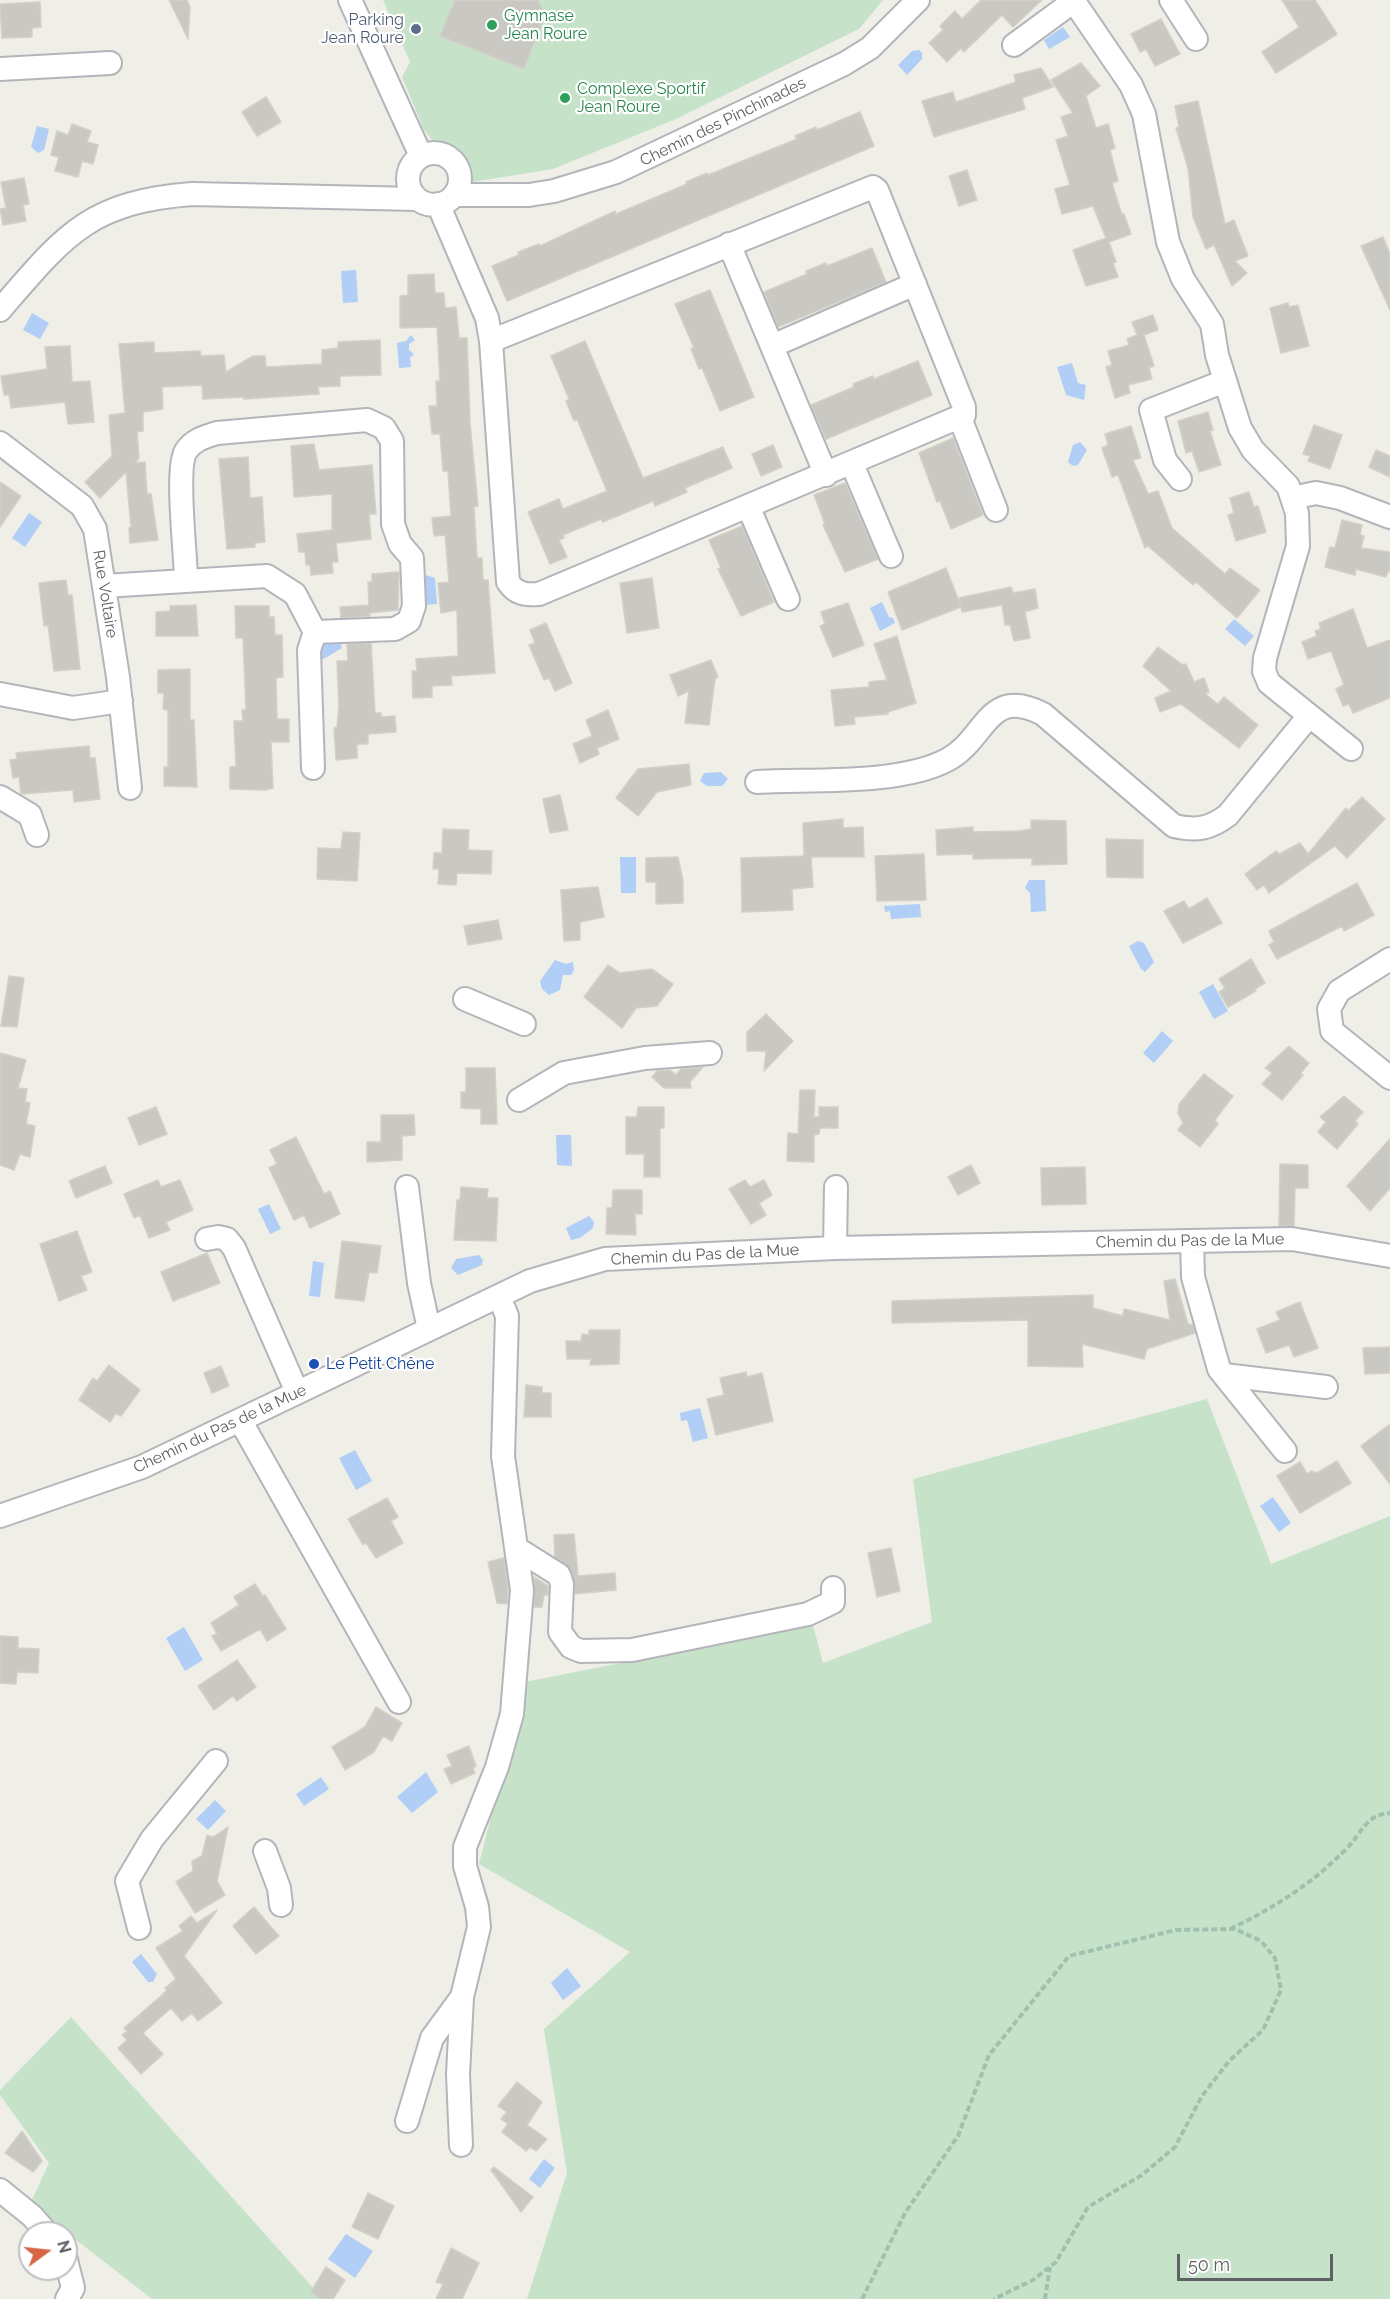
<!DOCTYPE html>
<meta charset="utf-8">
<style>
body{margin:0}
#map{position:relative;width:1390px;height:2299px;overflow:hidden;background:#efeee7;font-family:Raleway,sans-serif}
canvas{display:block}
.north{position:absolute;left:18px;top:2221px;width:60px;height:60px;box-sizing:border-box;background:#fff;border:2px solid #bfbfc1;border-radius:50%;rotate:75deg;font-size:16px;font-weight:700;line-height:24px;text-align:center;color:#5e6065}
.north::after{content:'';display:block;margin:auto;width:21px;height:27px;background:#d66445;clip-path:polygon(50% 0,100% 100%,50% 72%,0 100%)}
.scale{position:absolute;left:1177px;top:2254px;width:156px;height:27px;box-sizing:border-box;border:3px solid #5e6065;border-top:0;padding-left:8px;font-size:18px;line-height:21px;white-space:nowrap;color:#5e6065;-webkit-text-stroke:4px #fff;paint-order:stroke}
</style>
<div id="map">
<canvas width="1390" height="2299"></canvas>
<div class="north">N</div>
<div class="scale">50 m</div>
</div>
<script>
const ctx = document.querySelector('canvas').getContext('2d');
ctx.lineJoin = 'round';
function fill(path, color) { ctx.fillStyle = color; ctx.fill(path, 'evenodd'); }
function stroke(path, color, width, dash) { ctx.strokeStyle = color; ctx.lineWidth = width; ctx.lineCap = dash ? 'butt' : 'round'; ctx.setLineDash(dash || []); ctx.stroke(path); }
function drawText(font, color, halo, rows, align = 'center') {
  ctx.font = font + ' Raleway,sans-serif'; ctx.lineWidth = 4.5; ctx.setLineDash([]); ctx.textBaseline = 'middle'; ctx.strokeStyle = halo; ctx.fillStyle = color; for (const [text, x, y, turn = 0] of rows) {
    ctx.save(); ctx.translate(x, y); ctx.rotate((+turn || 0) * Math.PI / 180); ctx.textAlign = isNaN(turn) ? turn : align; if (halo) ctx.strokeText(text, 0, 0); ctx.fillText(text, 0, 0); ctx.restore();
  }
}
const green = new Path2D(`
 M383 0H883L859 29 676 119 553 169 466 183 424 130 402 77 410 62Z
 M1207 1399 1271 1564 1390 1516V2299H527L567 2173 544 2029 630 1952 479 1864 525 1682 813 1625 823 1663 932 1622 913 1479Z
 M71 2017 323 2299H152L30 2204 49 2163 0 2095V2090Z`);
const water = new Path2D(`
 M1063 27 1070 37 1049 49 1044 40Z
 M919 50 922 53V59L907 75 898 65 912 51Z
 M37 126 49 129 44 150 38 153 31 147Z
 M356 270 358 302 343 303 341 271Z
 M32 313 49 323 40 339 23 330Z
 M411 335 415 340 409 344V350L414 354 410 358 411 367 399 368 397 343 406 341Z
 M1072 363 1078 383 1086 385 1084 400 1066 395 1057 367Z
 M1080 442 1087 450 1078 465 1073 466 1068 462 1073 445Z
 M29 513 42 522 25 547 12 538Z
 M426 575 435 578 437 604 424 605 422 579Z
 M882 602 889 617 893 618 895 623 880 631 870 608Z
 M1234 619 1254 636 1245 646 1225 629Z
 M327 641H339L342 648 320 661 318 648Z
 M721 772 728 779 722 786H707L700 781 704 773Z
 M620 857H636V893H621Z
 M1029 880H1045L1046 911 1031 912 1030 893 1025 888Z
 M920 904 921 917 891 919 890 911 885 912 884 906Z
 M1138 941 1144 943 1154 962 1145 972 1141 969 1129 946Z
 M555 960 566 964 573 962 574 970 571 975H563L560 990 549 995 542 989 540 981Z
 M1213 984 1228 1011 1214 1019 1199 992Z
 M1162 1031 1173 1041 1154 1063 1143 1053Z
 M556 1135H571L572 1166 557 1165Z
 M269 1204 281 1229 270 1234 258 1209Z
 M589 1216 594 1222 593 1228 580 1238 571 1240 566 1228Z
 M479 1255 483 1260 482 1265 458 1275 451 1268 456 1259Z
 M313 1261 324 1263 320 1297 309 1296Z
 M700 1408 708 1438 693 1442 687 1420 681 1421 680 1413Z
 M355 1450 372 1481 356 1490 339 1458Z
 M1273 1497 1291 1523 1279 1532 1260 1506Z
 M184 1627 203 1660 185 1671 166 1638Z
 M426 1772 438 1792 412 1813 397 1797Z
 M321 1777 329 1789 304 1806 296 1794Z
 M215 1800 226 1811 208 1830 196 1819Z
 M141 1954 157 1974 153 1982H148L132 1962Z
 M567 1968 581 1986 563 2000 551 1983Z
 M544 2159 555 2168 540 2188 529 2179Z
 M346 2234 373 2251 355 2278 328 2259Z`);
const building = new Path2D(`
 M169 0H187L190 7 188 39Z
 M455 0H538L545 15 524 69 440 36Z
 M981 0H1042L1013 27 1002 15 964 52 961 48 947 62 929 43 943 30 940 26 955 11 962 19Z
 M1282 0H1315L1337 34 1276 73 1262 52 1299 27Z
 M40 2 41 27 32 28V37L2 38 0 4Z
 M1161 19 1180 54 1155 66 1146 49 1140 52 1131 34Z
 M1081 63 1100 86 1086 96 1096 128 1108 124 1115 148 1110 150 1118 181 1112 183 1122 215 1124 214 1131 234 1109 242 1116 262 1113 263 1118 277 1086 286 1073 250 1106 238 1093 206 1062 214 1055 189 1070 185 1056 140 1068 136 1061 117 1073 113 1051 80Z
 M1041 68 1053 87 1022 98 1025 109 934 137 922 101 953 92 956 102 1016 82 1014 75Z
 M266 97 281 122 257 136 242 112Z
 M1198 101 1225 224 1234 220 1248 256 1235 261 1247 273 1232 286 1214 245 1206 249 1193 217 1188 168 1176 128 1179 127 1175 106Z
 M860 112 874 146 507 301 492 266 519 255 518 252 539 244 540 246 615 211 616 214 687 184 686 182 707 173 708 175 797 139 795 136 816 127 817 130Z
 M72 124 91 131 87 142 98 145 93 164 82 161 78 177 55 171 59 157 51 155 57 131 68 135Z
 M967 170 977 200 959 206 949 176Z
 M24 178 29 204 23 205 26 221 3 225 0 209 6 208 1 182Z
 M1383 237 1390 254V310L1361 246Z
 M872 248 886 282 778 327 764 292 807 274 806 271 826 263 827 266Z
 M434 274 435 293H444L445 308 456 307 459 338H467L470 423 478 506 474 507 477 558H482L483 580H488L495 673 451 676 452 685 432 686V697L413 698 412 671H417L416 659 458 656 457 610 441 613 438 583 449 582 445 535 434 536 432 518 451 516 448 471H443L440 434H432L429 406H437L436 381H440L437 327 400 328V296L408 295V275Z
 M710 290 754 397 720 411 702 368 699 369 691 349 694 348 675 304Z
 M1288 303 1289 307 1298 305 1309 346 1281 353 1270 308Z
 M1153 315 1158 330 1144 335 1154 366 1149 368 1152 379 1128 385 1130 393 1115 398 1106 367 1112 365 1108 351 1129 345 1127 339 1137 335 1132 322Z
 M380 340 381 375 340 376V386L318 387 319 394 244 399V397L203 399 202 385 162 387 163 409 143 412V431L137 432 139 458 135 463 145 462 147 494H151L158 540 130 543 129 528 131 527 126 472 100 498 85 482 112 456 109 415 125 413 119 344 154 342V353L200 351 201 356 224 355 226 372 253 356H265L266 367 322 364V350L338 348V342Z
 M585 341 643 478 723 447 732 468 685 488 687 492 655 506 653 501 603 522 601 519 563 535 564 538 559 540 567 557 550 564 528 512 559 499 563 509 607 491 577 419 574 421 566 401 569 399 551 356Z
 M70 346 72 382 90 381 94 422 68 424 65 402 11 408 9 395H4L1 376 47 369 45 347Z
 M918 361 932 395 826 439 811 405 854 387 853 384 873 376 874 379Z
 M1208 412 1213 430 1210 431 1221 465 1199 472 1192 451 1186 453 1178 421Z
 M1314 425 1342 435 1330 469 1308 461 1310 456 1303 454Z
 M1131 426 1141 458 1133 460 1148 494 1158 491 1172 528 1225 574 1230 568 1260 590 1237 618 1196 582 1193 585 1148 546 1145 548 1118 475 1112 477 1102 448 1108 445 1105 434Z
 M953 438 983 515 951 529 940 501 937 502 919 453Z
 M314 444 319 470 372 465 376 514H369L371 539 336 543 338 562H332L333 573 311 575 310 565H306L305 552H299L297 534 332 530V494L294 497 291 446Z
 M773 445 782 467 761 476 752 454Z
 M1376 450 1390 456V477L1369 467Z
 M248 457 250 498 262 497 265 542 255 543V547L227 549 219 459Z
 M0 482 21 496 0 527Z
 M845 483 878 559 845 572 823 525 825 524 814 495Z
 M1249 492 1254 507 1258 506 1266 532 1236 541 1228 515 1234 513 1230 498Z
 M1342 520 1362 525 1360 535 1364 536 1361 548 1390 552V572L1388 571 1386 577 1356 569 1355 575 1325 567 1330 547 1335 548Z
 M742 526 774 602 741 616 718 569 721 568 709 540Z
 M946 568 960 604 959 598 1011 587 1013 593 1035 589 1038 608 1025 612 1030 638 1014 641 1010 625H1005L1002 605 962 612 961 607 902 630 888 592Z
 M399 572 398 610 369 613 370 616 341 618 340 607 369 605 368 582H372V574Z
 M652 578 659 628 627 633 620 583Z
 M66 580 68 595H72L80 669 54 671 48 625 44 626 39 583Z
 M848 603 864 645 833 657 820 626 825 624 821 612Z
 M196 605 198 636H156V612L170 611V606Z
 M235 606H269V617H274L275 635H282L283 677 276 678 277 719H289V742H271L273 788 266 790 230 789V767L236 766 234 721H243L242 710H246L243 638H236Z
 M1353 609 1367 648 1390 640V698L1353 713 1349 704 1343 706 1336 689 1344 685 1331 651 1308 659 1302 642 1317 636 1315 631 1321 629 1319 623Z
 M546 623 572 683 555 691 549 678 544 680 529 645 535 643 530 630Z
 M897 636 916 703 888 712V714L854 717 855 724 835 726 831 690 869 687V682L887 680 874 644Z
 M371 643 375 713H381V717L395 716 396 732 368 734V744H357V758L336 760 334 728 337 727 339 706 337 661H348L347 644Z
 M1158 647 1183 665 1186 664 1194 682 1204 678 1209 692 1205 694 1218 704 1224 697 1258 725 1239 748 1181 704 1160 712 1155 698 1171 691 1143 666Z
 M711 660 718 677 715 679 709 725 685 723 689 691 678 696 670 675Z
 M190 669V720H194L197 787 164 786V767H168V710L163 709 164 693H158V670Z
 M608 710 619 739 597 748 599 754 580 763 573 744 592 736 586 720Z
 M89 746 90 758H95L100 799 74 802 73 790 21 794 19 777 13 778 10 760 17 759 16 753Z
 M689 764 691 785 657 792 638 816 616 798 638 769Z
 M560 795 568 830 550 833 543 799Z
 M1362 797 1385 819 1347 858 1335 846 1269 893 1264 885 1257 890 1245 874 1276 851 1279 854 1300 843 1308 854 1346 808 1348 811Z
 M843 819V828L863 827 864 857H811L813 887 792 889 793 910 742 912 741 858 804 856 803 823Z
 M1031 820 1066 821 1067 864 1032 865V858L973 859V854L937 855 936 830 973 827V832L1019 831 1031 829Z
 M443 829 469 830 468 850 492 851 491 874 457 873 456 885 438 884 439 869H433L434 853H442Z
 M343 832 360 833 357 881 317 879 318 848 341 849Z
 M1106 839 1143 840V878L1107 877Z
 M924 854 926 900 877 901 875 856Z
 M678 857 683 881V903L656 904V882H646V858Z
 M1357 883 1374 915 1344 931 1342 926 1277 959 1269 945 1274 942 1269 931Z
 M598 887 604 917 580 922V940L564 941 561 890Z
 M1207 898 1222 923 1183 943 1164 911 1184 901 1189 909Z
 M498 920 502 939 468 945 464 926Z
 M1251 959 1265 983 1255 989 1256 991 1228 1007 1219 992 1225 988 1219 979Z
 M608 965 620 973 652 969 673 984 657 1006 636 1008 622 1028 584 997Z
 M9 976 24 978 17 1027 1 1026Z
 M766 1014 793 1041 764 1071 766 1051H747V1032Z
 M1289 1046 1309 1063 1300 1074 1303 1075 1282 1100 1262 1084 1272 1073 1265 1068Z
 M0 1053 26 1060 18 1088 27 1089 25 1102 30 1103 26 1124 35 1126 30 1157 20 1154 14 1170 0 1165Z
 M703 1067 690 1082 691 1088H664L652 1077 657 1071 670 1070 676 1075 681 1069Z
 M466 1068H495L497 1124H481V1109L461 1108V1092H466Z
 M1204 1074 1233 1096 1215 1120 1218 1124 1200 1147 1178 1130 1183 1123 1178 1113 1179 1104Z
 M800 1090H815L814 1117H819V1107H838V1128H820L819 1134 814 1135V1162L787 1161 788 1133 798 1134Z
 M1344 1096 1363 1112 1355 1121 1358 1124 1337 1149 1318 1132 1326 1122 1320 1117Z
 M156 1107 167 1134 139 1145 128 1118Z
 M638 1107H664V1128H660V1177H644V1154H626V1117H637Z
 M381 1115H414L415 1135 402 1136V1160L367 1162V1142H381Z
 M296 1137 324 1194 330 1191 340 1214 310 1228 304 1215 294 1220 269 1168 277 1164 270 1150Z
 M1390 1139V1188L1370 1211 1347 1186Z
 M1280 1164 1308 1165V1188H1295L1294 1226H1279Z
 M971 1165 980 1183 958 1195 948 1177Z
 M105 1166 112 1183 76 1198 69 1181Z
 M1085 1167 1086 1204 1042 1205 1041 1168Z
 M158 1180 161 1187 180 1180 193 1210 166 1222 170 1230 149 1238 140 1215 134 1218 124 1194Z
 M745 1180 750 1187 764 1180 772 1195 759 1203 766 1215 751 1224 729 1189Z
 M461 1187 488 1189 487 1198H498L496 1241 454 1240 457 1200H460Z
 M613 1190H642V1214H635L636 1235 606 1234 607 1208H612Z
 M77 1231 92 1272 81 1276 87 1290 59 1301 40 1244Z
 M342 1241 381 1246 377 1273 369 1272 364 1301 335 1298Z
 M207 1253 220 1283 173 1301 161 1272Z
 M1175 1279 1188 1324 1193 1325 1195 1333 1147 1349 1144 1359 1082 1344 1083 1367 1028 1366V1320L892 1323V1301L1093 1295V1308L1123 1316 1124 1309 1170 1320 1164 1281Z
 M1300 1302 1318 1348 1294 1357 1289 1345 1266 1353 1257 1329 1280 1320 1276 1312Z
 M589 1330H620L619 1364 590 1365 591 1359H567L566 1341H581L582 1334 589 1335Z
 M1390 1347V1373L1365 1374 1363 1348Z
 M109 1365 140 1390 121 1416 116 1413 110 1422 79 1400 93 1378 97 1381Z
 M221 1366 229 1386 212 1393 204 1373Z
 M746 1372 747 1377 762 1373 773 1421 716 1435 707 1399 724 1395 720 1378Z
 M526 1385 542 1387V1393H551V1417H524Z
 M1390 1424V1484L1361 1446Z
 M1337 1461 1351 1483 1300 1513 1277 1476 1300 1462 1307 1474 1311 1471 1317 1473Z
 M387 1498 398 1517 391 1521 403 1543 376 1558 366 1543 363 1545 348 1519Z
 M574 1534 578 1576 615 1573 616 1590 575 1594 571 1570 555 1557 554 1535Z
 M891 1548 900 1591 877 1597 868 1553Z
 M504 1558 508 1590 507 1604 497 1603 488 1562Z
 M534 1577 548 1586V1595H544L542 1607H534Z
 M255 1584 263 1596 265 1595 286 1629 267 1641 260 1629 221 1651 212 1636 217 1634 211 1623 239 1605 234 1597Z
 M0 1636 18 1637V1648L39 1649 38 1673 17 1672 16 1684 0 1683Z
 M237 1660 256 1687 237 1701 233 1696 214 1710 198 1686Z
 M376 1707 402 1723 392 1741 383 1736 374 1752 345 1770 332 1747 365 1727Z
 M469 1746 476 1766 473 1768 475 1773 451 1784 444 1769 452 1766 447 1755Z
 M228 1827 217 1881 225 1895 195 1913 176 1882 193 1871 192 1861 202 1856 207 1835 213 1837Z
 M254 1907 279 1936 256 1954 233 1926Z
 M217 1910 184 1956 222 2003 198 2021 192 2013 182 2021 171 2008 143 2033 163 2054 141 2074 118 2048 127 2040 122 2035 127 2031 124 2028 161 1996 167 1990 165 1988 176 1979 156 1948 183 1931 179 1926 191 1916 197 1923Z
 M517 2082 542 2102 527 2125 547 2139 536 2151 530 2147 526 2151 502 2132 508 2124 501 2119 507 2112 498 2106Z
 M22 2131 42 2161 33 2172 5 2153Z
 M494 2167 533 2197 521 2212 491 2170Z
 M368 2193 394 2206 378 2239 352 2227Z
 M451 2248 479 2263 462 2299H436L443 2284 436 2282Z
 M326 2267 345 2280 333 2299H321L311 2292Z`);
const path = new Path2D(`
 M1230 1929C1274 1908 1315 1882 1349 1846 1362 1832 1367 1814 1390 1813
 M862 2299 905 2213 958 2136 989 2055 1069 1956 1176 1930 1235 1929 1261 1941 1275 1958 1281 1990 1263 2030 1229 2061 1202 2096 1175 2147 1142 2175 1088 2207 1056 2262 1033 2280 994 2299
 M1045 2299 1050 2267`);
const minor = new Path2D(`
 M350 0 421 156
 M1073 0 1131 85 1144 114 1168 242 1183 279 1212 324 1217 355 1240 428 1253 450 1288 486 1297 513 1298 546 1265 658 1264 671 1269 683 1351 749
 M1171 0 1196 39
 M1014 45 1074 1
 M0 69 110 63
 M408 179a26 26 0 1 1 52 0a26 26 0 1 1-52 0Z
 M455 195H529L554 191 616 172 844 64 870 48 918 0
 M438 204 487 318 491 341 873 187 877 190 964 407V415L539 594C525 595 516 594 508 582L491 341
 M729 244 826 475
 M0 310C64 236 88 202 192 194L417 199
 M772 346 915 284
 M960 418 996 510
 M0 443 82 506 95 529 118 677 130 788
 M852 464 891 556
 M1180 479 1165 460 1151 410 1225 381
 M1292 498 1316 493 1340 498 1390 517
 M748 506 788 599
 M104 586 267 576 295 594 315 632 395 629 409 621 414 606 412 558 400 544 393 524 392 441 384 428 367 420 217 433C204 437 193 440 186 451 175 468 186 555 186 580
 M0 694 73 708 121 701
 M313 768 309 650 315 632
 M757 782C811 779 900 785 947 760 987 739 987 685 1043 714L1174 826C1196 831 1210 829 1228 815L1309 716
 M0 797 30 815 37 835
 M1390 959 1339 991 1329 1009 1332 1031 1390 1078
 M465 999 524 1024
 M519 1100 564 1073 645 1058 710 1053
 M407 1187 419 1283 429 1329
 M207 1239 218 1237 227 1239 234 1248 297 1392
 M1192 1241 1193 1277 1219 1369 1285 1451
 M835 1248 836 1187
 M1224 1375 1326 1387
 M240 1420 399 1702
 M0 1516 142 1467 530 1281 605 1259 835 1248 1292 1239 1390 1256
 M516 1548 559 1575 562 1584 560 1632 571 1647 581 1651 632 1650 808 1614 833 1602V1588
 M265 1851 279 1888 281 1905
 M139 1928 127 1881 152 1839 216 1761
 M407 2121 432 2038 462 1997
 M461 2145 458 2074 462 1997 479 1927 477 1907 465 1866V1847L497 1767 512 1714 522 1590 503 1456 507 1316 499 1296
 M0 2190 32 2216 47 2233
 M66 2260 73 2288 67 2299`);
const markers = [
 [492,25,6,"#2e9e5b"],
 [416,29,6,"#5c6f8a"],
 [565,98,6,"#2e9e5b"],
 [314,1364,6,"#1a4fb4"]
];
const leisureNames = [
 ["Gymnase",504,16],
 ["Jean Roure",504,34],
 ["Complexe Sportif",577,89],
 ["Jean Roure",577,107]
];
const serviceNames = [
 ["Parking",404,20],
 ["Jean Roure",404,38]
];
const streetNames = [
 ["Chemin des Pinchinades",723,122,-26],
 ["Rue Voltaire",105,594,81],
 ["Chemin du Pas de la Mue",1190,1241,-1],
 ["Chemin du Pas de la Mue",705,1255,-3],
 ["Chemin du Pas de la Mue",220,1429,-25]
];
const transitNames = [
 ["Le Petit Chêne",326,1364]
];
fill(green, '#c6e3ca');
fill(water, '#b0cef6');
fill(building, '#cac8c3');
stroke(building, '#d3d0c6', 1.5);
stroke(minor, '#b4b5ba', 26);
stroke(path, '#9fc1ad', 4, [6, 3]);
stroke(minor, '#fff', 22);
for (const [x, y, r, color] of markers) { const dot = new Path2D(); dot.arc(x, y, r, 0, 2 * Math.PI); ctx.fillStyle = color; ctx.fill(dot); stroke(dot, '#fff', 2); }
drawText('16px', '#27864d', '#fff', leisureNames, 'left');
drawText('16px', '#4e5e75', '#fff', serviceNames, 'right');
drawText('16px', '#5e6065', '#fff', streetNames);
drawText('16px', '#164399', '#fff', transitNames, 'left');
</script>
